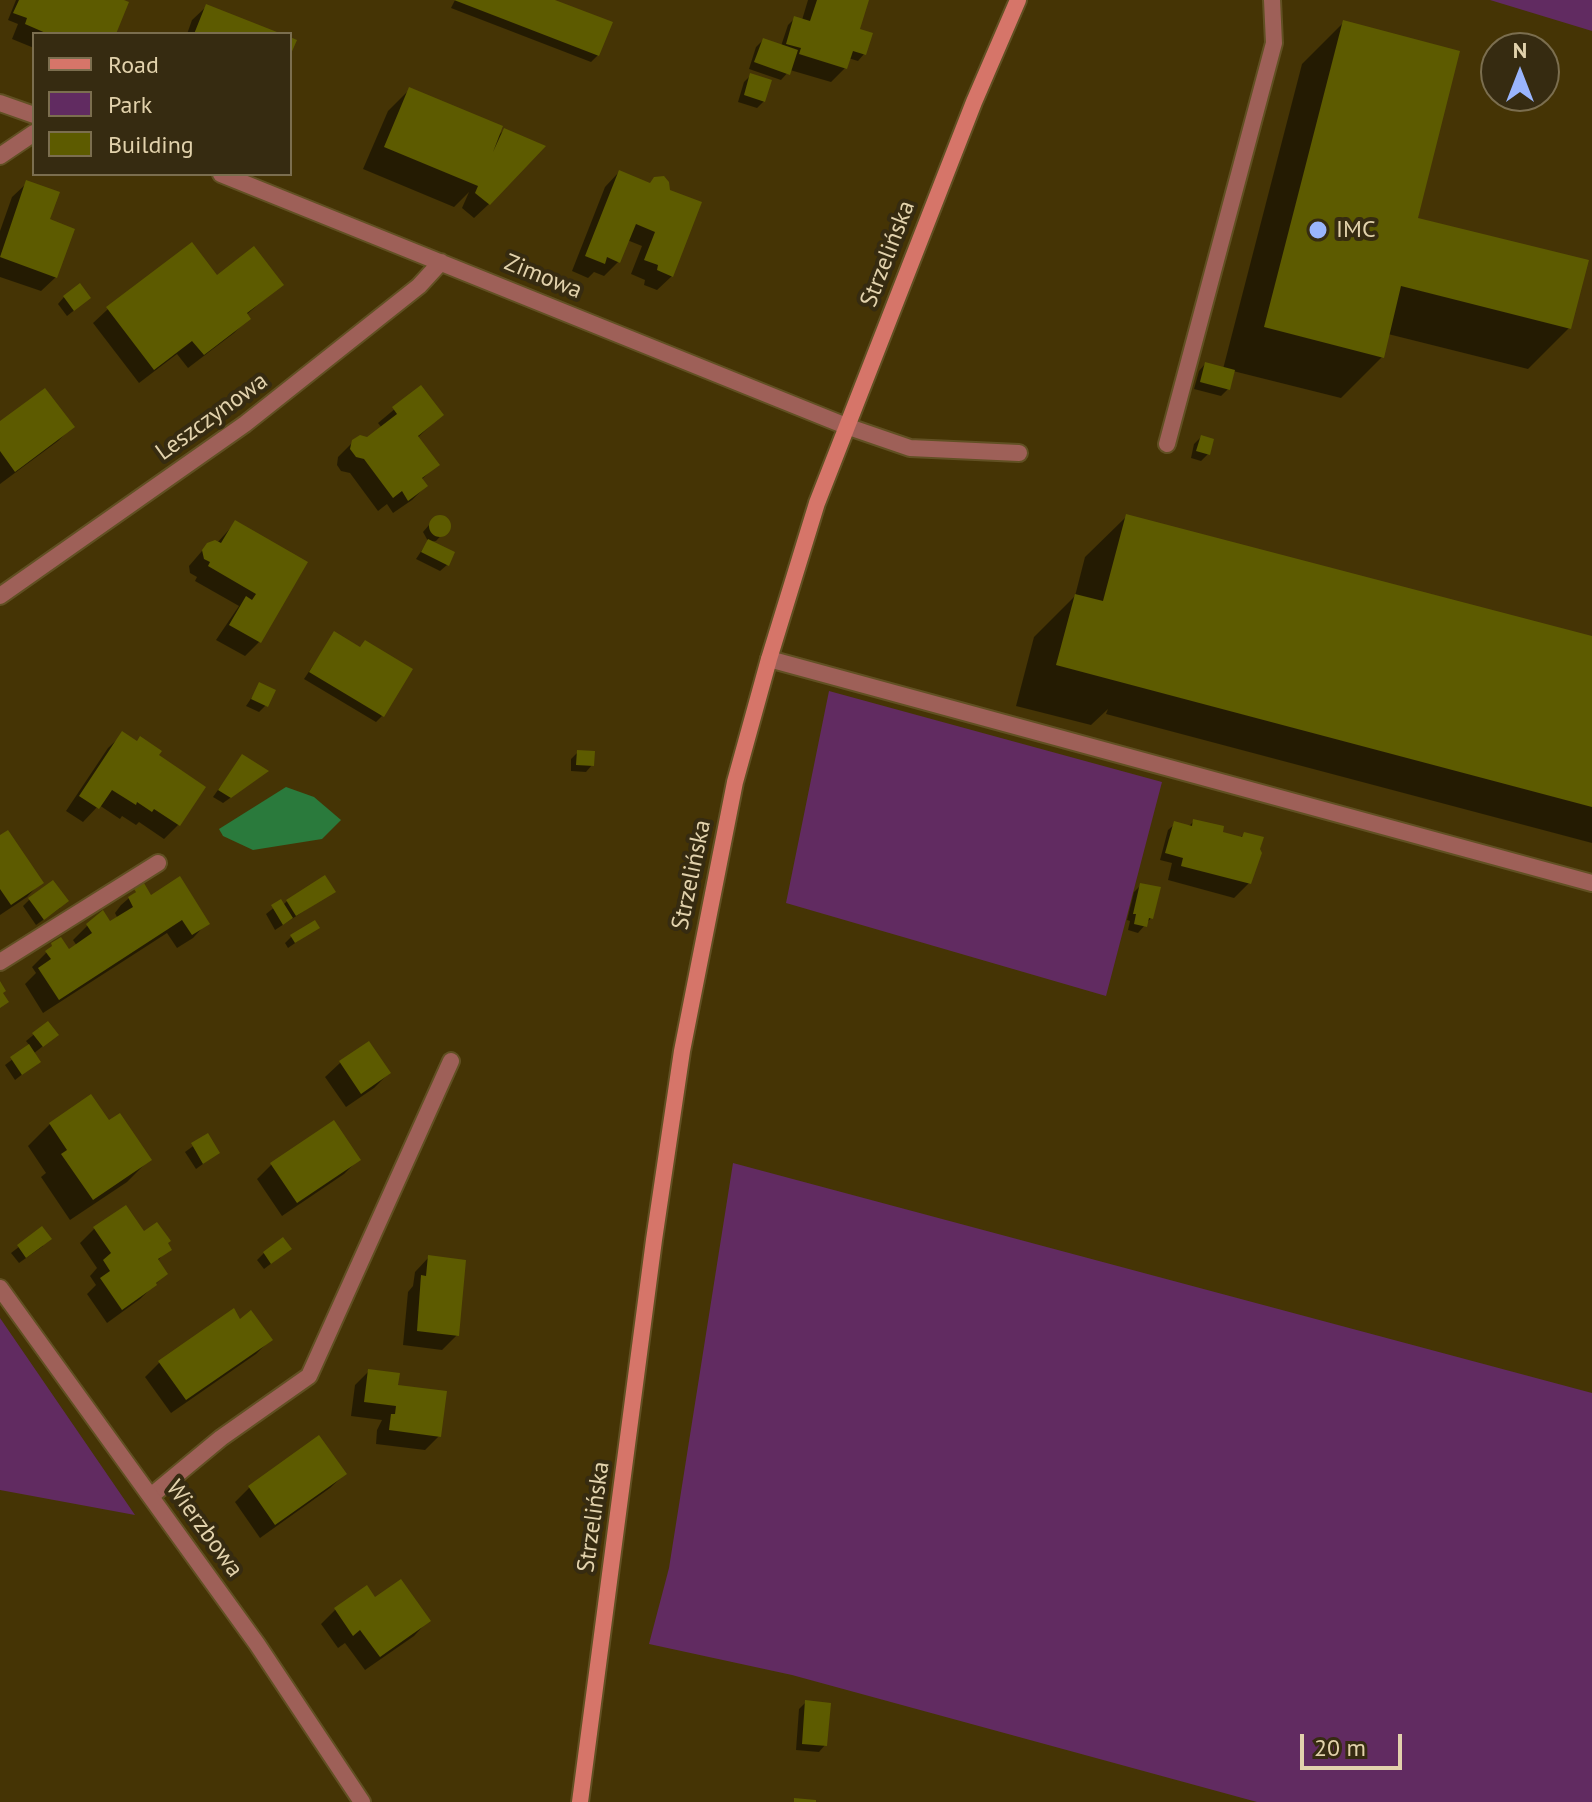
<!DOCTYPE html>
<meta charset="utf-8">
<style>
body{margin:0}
#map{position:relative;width:1592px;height:1802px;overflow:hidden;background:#453405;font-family:"PT Sans",sans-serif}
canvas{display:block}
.legend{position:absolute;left:32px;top:32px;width:260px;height:144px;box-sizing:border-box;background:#362b11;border:2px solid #7b6e4f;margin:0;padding:10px 14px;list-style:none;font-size:24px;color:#e2d2ac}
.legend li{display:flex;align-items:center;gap:16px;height:40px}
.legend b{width:40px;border:2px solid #7b6e4f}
.north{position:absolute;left:1480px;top:32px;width:80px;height:80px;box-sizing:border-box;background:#362b11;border:2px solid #7b6e4f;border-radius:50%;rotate:0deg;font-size:22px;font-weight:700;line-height:32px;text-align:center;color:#e2d2ac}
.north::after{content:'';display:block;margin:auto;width:28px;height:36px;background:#9ab5fd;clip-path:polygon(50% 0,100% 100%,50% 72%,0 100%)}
.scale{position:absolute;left:1300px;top:1734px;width:102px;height:36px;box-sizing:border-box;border:4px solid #e2d2ac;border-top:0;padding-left:10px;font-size:24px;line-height:28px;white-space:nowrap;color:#e2d2ac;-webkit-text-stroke:6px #362b11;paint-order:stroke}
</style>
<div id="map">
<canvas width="1592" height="1802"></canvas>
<ul class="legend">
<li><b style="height:10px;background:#d67569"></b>Road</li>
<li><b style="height:22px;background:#612b61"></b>Park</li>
<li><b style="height:22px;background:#5d5b00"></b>Building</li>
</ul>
<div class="north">N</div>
<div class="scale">20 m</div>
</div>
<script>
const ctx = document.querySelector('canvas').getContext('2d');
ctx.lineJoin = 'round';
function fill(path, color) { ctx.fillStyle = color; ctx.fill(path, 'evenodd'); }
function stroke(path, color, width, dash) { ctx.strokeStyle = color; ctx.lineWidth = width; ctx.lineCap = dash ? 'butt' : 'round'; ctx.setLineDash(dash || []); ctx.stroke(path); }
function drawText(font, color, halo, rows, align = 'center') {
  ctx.font = font + ' "PT Sans",sans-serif'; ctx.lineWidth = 8; ctx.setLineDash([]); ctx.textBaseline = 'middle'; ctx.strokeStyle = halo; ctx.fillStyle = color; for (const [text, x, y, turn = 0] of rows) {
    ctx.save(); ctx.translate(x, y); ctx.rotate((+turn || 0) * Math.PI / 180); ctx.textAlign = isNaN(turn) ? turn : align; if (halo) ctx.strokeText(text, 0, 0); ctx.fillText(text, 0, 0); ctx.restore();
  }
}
const green = new Path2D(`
 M1490 0H1592V31Z
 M829 691 1162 782 1106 996 786 903Z
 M733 1163 1592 1393V1802H1257L792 1675 649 1644 669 1568Z
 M0 1318 135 1515 0 1490Z`);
const water = new Path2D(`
 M286 787 314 797 341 820 322 839 253 850 223 836 219 829Z`);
const shadow = new Path2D(`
 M16 0H119L114 34H34V48L12 39 18 24 8 20Z
 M455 0H549L598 55 591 62 451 8Z
 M808 0H867L855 36 864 54 858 61 848 58 845 68 831 82 790 70 781 80 749 69 756 47 763 40 781 46 788 25 795 18 802 20Z
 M207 6 276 34H187L192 20Z
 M1344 22 1416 219 1569 328 1528 369 1388 334 1382 357 1341 398 1233 371 1228 389 1221 396 1194 389 1199 371 1205 364 1223 369 1302 64Z
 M751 75 764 101 757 108 738 102 744 82Z
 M410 89 495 139 504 130 489 204 474 218 462 208 469 192 454 207 363 169 388 111Z
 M619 172 668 191 672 276 657 290 644 285 645 280 631 274 642 246 627 240 619 261 604 276 594 272 588 278 572 271 605 187Z
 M27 183 47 220 56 277 41 291 0 277V231L12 197Z
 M216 277 281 285 246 315 248 319 234 333 188 368 177 354 139 383 93 323 108 309Z
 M64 297 82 304 67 316 58 304Z
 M421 387 442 415 417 438 437 465 421 480 426 486 412 500 393 513 387 504 378 511 350 473 341 471 337 465 338 457 353 442 367 439 382 428 378 423Z
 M0 424 72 427 58 441 0 484Z
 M1201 437 1208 454 1201 461 1191 458 1194 444Z
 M1127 516 1592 639V843L1106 714 1108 709 1091 725 1016 706 1034 637 1075 596 1085 557Z
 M442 517 447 521 448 528 436 541 430 542 447 565 440 571 416 559 428 541 423 532 435 518Z
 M235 523 305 563 259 642 245 656 216 640 239 606 195 581 197 577 190 573 189 566 208 544 217 543Z
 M334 634 382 716 376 722 304 679Z
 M260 685 266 705 259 712 246 706Z
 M123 734 156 756 178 825 164 839 139 822 136 825 122 816 120 819 99 805 83 822 66 811 108 748Z
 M578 752 592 765 586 772 571 771V759Z
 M242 756 260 777 223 803 213 797Z
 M1194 821 1220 833 1240 838 1244 834 1249 883 1234 898 1168 880 1172 863 1160 860 1168 830 1175 824 1188 827Z
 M0 838 41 882 27 897 0 915Z
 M1141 885 1151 918 1138 933 1128 930 1130 921 1127 920 1134 892Z
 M143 886 151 897 207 923 193 938 177 948 167 933 43 1013 25 984 36 973 32 967 47 952 68 951 77 946 73 940 87 926 110 924 118 919 115 913 121 905Z
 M333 892 275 930 266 914 281 902 283 905 287 901Z
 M29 900 60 908 36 925 23 906Z
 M318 927 288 948 285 943 292 936Z
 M48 1023 57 1035 33 1054 38 1062 15 1080 5 1065 30 1046 26 1041Z
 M368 1043 389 1073 374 1088 346 1107 325 1077 340 1063Z
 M91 1097 109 1123 149 1160 127 1182 70 1220 41 1177 46 1173 28 1146 50 1124Z
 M207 1136 218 1153 196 1169 185 1152Z
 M358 1160 344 1174 282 1216 257 1179 271 1165Z
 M95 1228 144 1234 166 1244 169 1249 157 1261 166 1274 140 1299 107 1323 87 1294 96 1285 90 1276 97 1268 80 1243Z
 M42 1229 43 1246 19 1263 11 1253Z
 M290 1249 264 1269 257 1260 264 1253Z
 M429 1257 457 1335 442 1350 403 1345 408 1292 413 1286 415 1272Z
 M240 1322 270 1340 256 1354 171 1413 145 1377 159 1363Z
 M369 1371 396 1386 439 1436 425 1450 376 1444 377 1430 382 1420 351 1416 355 1385Z
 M319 1437 345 1474 330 1488 260 1538 235 1502 249 1488Z
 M366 1587 375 1600 428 1621 414 1636 365 1670 345 1643 338 1648 321 1624 335 1610Z
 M806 1702 825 1745 819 1752 796 1750 799 1709Z`);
const building = new Path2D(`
 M19 0H124L129 2 116 34H48L25 24 27 18 13 13Z
 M454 0H555L613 22 599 56Z
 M817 0H869L860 29 873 33 866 55 853 51 847 69 799 54 801 48 786 44 794 16 810 21Z
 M206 4 282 34H194Z
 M1343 20 1460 51 1418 218 1589 260 1571 329 1401 286 1384 358 1264 327Z
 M290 37 297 40 290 56Z
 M763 38 798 50 790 75 754 62Z
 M750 73 772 80 765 102 744 95Z
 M409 87 503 126 493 152 504 128 546 146 490 205 475 193 478 186 384 147Z
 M619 170 650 183 654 177 664 176 669 182 670 190 702 202 673 277 657 270 658 265 644 260 655 232 636 224 620 263 607 257 605 264 585 256Z
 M26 180 60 192 50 219 75 229 57 278 0 257Z
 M192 242 217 275 254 246 284 285 247 313 251 319 204 355 192 341 154 370 106 307Z
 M80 283 91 298 74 311 63 296Z
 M1205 362 1235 370 1230 390 1200 382Z
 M421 385 444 415 418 436 440 465 422 478 428 486 408 501 402 491 393 498 364 459 356 457 350 449 352 440 360 435 367 437 397 414 392 407Z
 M45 388 75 427 15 472 0 451V421Z
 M1201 435 1214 439 1210 455 1196 451Z
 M1126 514 1592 636V807L1056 665 1075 594 1103 601Z
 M429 526a11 11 0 1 1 22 0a11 11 0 1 1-22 0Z
 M235 520 308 562 261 643 229 625 246 596 252 600 256 594 208 566 210 562 204 559 202 550 207 543 215 540 221 543Z
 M428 539 455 552 449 566 421 552Z
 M334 631 360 647 365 640 413 669 384 717 309 672Z
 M259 682 276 690 268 707 251 699Z
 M122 731 137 741 140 736 162 751 159 755 206 787 180 826 154 809 152 812 137 802 136 805 112 790 99 809 79 796Z
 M577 750 595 751 594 766 576 765Z
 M242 754 269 771 231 798 218 790Z
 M1193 819 1224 826 1223 832 1242 837 1244 832 1264 837 1260 849 1262 853 1251 884 1181 866 1183 858 1165 853 1174 821 1192 826Z
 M8 830 44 883 11 905 0 889V835Z
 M325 875 336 892 296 916 286 900Z
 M180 876 210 924 192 935 182 920 59 1000 38 968 51 959 45 951 52 946 51 943 61 937 69 949 92 933 86 924 103 910 110 921 133 907 128 897 136 892 134 889 144 883 151 895Z
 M53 880 69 901 44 920 28 898Z
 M1140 883 1161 887 1153 919 1149 918 1147 927 1134 924 1136 914H1133Z
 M281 899 293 918 283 925 271 905Z
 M315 920 320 928 295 943 290 935Z
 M0 981 6 991 3 993 9 1002 0 1008Z
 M48 1021 59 1035 43 1047 32 1033Z
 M369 1041 391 1073 361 1094 339 1061Z
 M29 1044 41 1062 22 1075 10 1057Z
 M91 1094 109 1120 120 1113 152 1160 93 1200 61 1154 67 1150 49 1123Z
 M334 1120 361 1160 297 1203 270 1163Z
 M208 1133 220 1153 203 1164 191 1143Z
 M126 1205 144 1231 157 1222 171 1241 168 1243 172 1250 158 1259 168 1274 156 1283 157 1285 122 1310 100 1278 110 1271 103 1260 111 1253 93 1227Z
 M42 1226 52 1239 26 1258 17 1245Z
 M283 1237 292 1249 271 1264 263 1252Z
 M428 1255 466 1260 459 1336 417 1331 421 1275 426 1276Z
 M234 1308 240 1319 251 1310 273 1340 186 1400 158 1361Z
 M368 1369 400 1373 398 1385 447 1391 441 1437 389 1430 391 1414H395L396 1406 364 1402Z
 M319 1435 347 1474 275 1525 248 1486Z
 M401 1579 431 1621 380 1657 360 1630 353 1636 334 1608 367 1585 375 1597Z
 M805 1700 831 1703 827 1746 802 1744Z
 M794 1798 816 1800V1802H794Z`);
const service = new Path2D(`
 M0 156 34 133
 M846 426 910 448 1019 453
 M1167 444 1274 43 1272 0
 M769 659 1592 883
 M0 962 158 863
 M151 1496 221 1438 309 1376 451 1061`);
const minor = new Path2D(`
 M0 103 34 115
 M221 174 846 426
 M0 596 245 424 419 286 441 262
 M0 1288 257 1644 362 1802`);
const secondary = new Path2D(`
 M580 1802 654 1240 682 1051 735 782 769 659 817 503 974 102 1018 0`);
const markers = [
 [1318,230,10,"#9ab5fd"]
];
const poiNames = [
 ["IMC",1336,230]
];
const streetNames = [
 ["Strzelińska",888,254,-69],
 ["Zimowa",543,277,22],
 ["Leszczynowa",212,417,-36],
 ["Strzelińska",692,875,-78],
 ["Strzelińska",594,1517,-82],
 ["Wierzbowa",204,1529,54]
];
fill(green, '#612b61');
fill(water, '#2a7a3c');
fill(shadow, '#0007');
fill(building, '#5d5b00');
stroke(service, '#615023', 20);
stroke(minor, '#615023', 20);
stroke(secondary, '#615023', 20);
stroke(service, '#9e6058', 16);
stroke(minor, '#9e6058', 16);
stroke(secondary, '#d67569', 16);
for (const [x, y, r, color] of markers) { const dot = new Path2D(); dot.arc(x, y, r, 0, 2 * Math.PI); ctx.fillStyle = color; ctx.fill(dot); stroke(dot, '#362b11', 3); }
drawText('24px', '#e2d2ac', '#362b11', poiNames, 'left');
drawText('24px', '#e2d2ac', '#362b11', streetNames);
</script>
